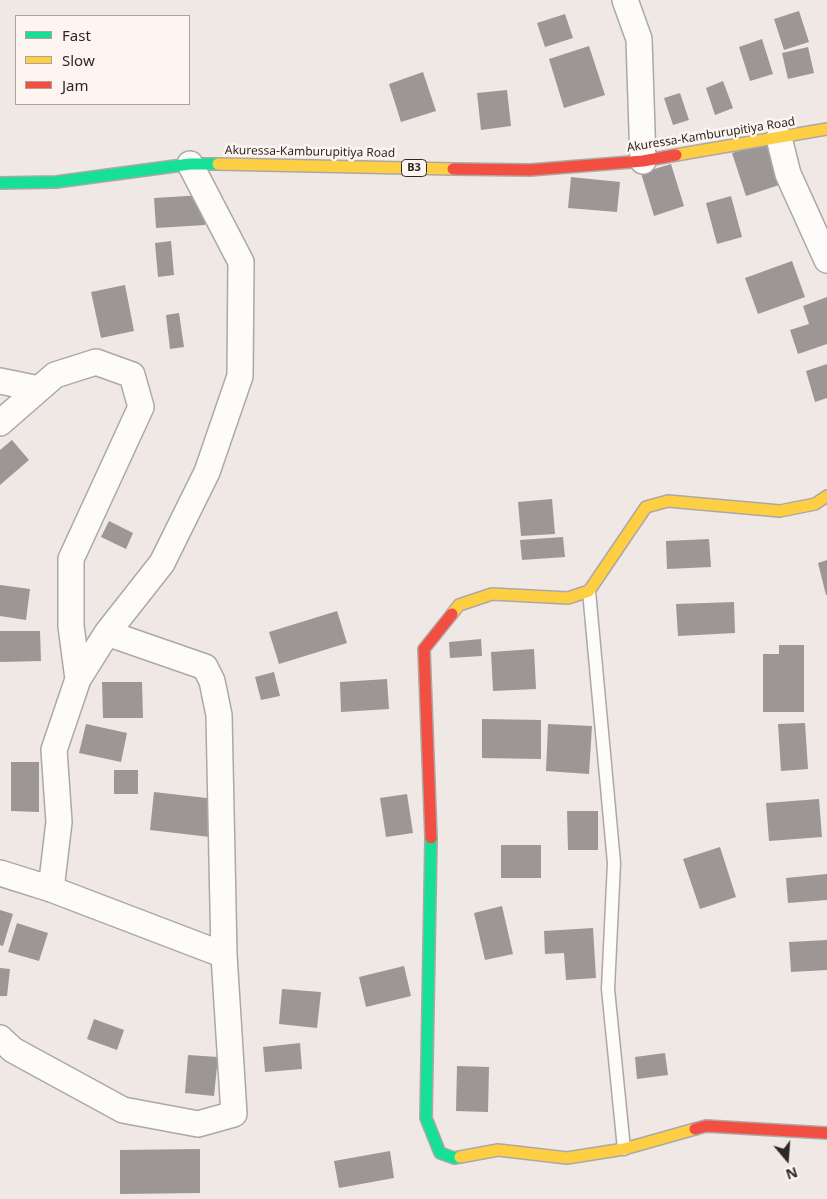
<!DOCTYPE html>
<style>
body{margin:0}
#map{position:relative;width:827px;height:1199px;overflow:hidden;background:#efe8e5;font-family:"Noto Sans",sans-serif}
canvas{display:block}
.legend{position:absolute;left:15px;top:15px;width:175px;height:90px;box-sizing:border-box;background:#fef5f0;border:1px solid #aaa39f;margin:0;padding:6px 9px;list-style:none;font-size:15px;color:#2c2826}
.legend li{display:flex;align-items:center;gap:10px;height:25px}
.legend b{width:25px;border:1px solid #aaa39f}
.north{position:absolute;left:762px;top:1134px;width:50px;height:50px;-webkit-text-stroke:4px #fef5f0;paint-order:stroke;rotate:162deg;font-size:14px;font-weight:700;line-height:20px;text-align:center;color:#2c2826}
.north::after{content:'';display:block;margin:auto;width:18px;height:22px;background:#2c2826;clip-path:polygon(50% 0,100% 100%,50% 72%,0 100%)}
</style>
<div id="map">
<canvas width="827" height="1199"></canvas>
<ul class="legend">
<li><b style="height:6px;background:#16e098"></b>Fast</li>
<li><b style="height:6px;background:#ffcf43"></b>Slow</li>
<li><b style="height:6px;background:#f24e42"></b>Jam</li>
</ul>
<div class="north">N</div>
</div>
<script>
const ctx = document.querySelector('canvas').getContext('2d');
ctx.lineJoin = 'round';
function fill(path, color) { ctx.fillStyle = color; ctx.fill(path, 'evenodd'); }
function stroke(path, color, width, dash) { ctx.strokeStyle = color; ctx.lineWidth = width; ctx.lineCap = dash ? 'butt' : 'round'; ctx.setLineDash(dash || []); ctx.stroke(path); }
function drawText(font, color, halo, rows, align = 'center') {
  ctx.font = font + ' "Noto Sans",sans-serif'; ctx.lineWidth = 5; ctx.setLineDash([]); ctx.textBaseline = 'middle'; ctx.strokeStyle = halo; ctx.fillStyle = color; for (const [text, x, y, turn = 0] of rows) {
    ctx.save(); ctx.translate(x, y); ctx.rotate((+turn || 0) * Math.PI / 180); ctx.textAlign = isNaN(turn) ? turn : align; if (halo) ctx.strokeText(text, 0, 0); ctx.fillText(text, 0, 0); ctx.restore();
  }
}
const building = new Path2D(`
 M799 11 809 42 784 50 774 19Z
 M565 14 573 38 545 47 537 23Z
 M762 39 773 74 750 81 739 47Z
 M589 46 605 95 564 108 549 59Z
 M808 47 814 73 788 79 782 53Z
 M423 72 436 111 401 122 389 84Z
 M723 81 733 108 715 115 706 88Z
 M507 90 511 126 481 130 477 93Z
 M680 93 689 120 673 125 664 98Z
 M768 142 782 184 746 196 732 153Z
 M671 164 684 206 654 216 641 173Z
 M571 177 620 182 617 212 568 208Z
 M204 195 205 225 156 228 154 198Z
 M731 196 742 237 717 244 706 203Z
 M171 241 174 275 158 277 155 243Z
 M792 261 805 297 758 314 745 278Z
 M125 285 134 331 101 338 91 292Z
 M827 297V344L798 354 790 330 809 324 803 306Z
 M179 313 184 347 170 349 166 315Z
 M827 364V398L815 402 806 371Z
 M12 440 29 460 0 485V450Z
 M552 499 555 534 521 536 518 502Z
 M109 521 133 533 126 549 101 537Z
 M563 537 565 557 522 560 520 540Z
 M709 539 711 567 667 569 666 541Z
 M827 560V595H826L818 563Z
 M0 585 30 589 26 620 0 616Z
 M734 602 735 633 678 636 676 604Z
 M337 611 347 643 279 664 269 632Z
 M0 631H40L41 661 0 662Z
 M481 639 482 656 450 658 449 642Z
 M779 645H804V712H763V654H779Z
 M534 649 536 689 493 691 491 652Z
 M274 672 280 696 261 700 255 677Z
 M387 679 389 709 341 712 340 682Z
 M102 682H142L143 718H103Z
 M482 719 541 720V759L482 758Z
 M805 723 808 769 781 771 778 724Z
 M86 724 127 733 121 762 79 753Z
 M548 724 592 726 589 774 546 771Z
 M11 762H39V812L11 811Z
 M114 770H138V794H114Z
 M154 792 215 799 210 837 150 830Z
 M407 794 413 833 386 837 380 798Z
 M819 799 822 837 769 841 766 803Z
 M567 811H598V850H568Z
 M501 845H541V878H501Z
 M720 847 736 897 700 909 683 859Z
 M827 874V900L788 903 786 878Z
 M502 906 513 954 485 960 474 913Z
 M0 910 13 914 3 946 0 945Z
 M17 923 48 933 39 961 8 952Z
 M593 928 596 978 566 980 564 953 545 954 544 931Z
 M827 940V970L791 972 789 942Z
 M404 966 411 996 366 1007 359 977Z
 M0 968 10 969 7 996H0Z
 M282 989 321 992 317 1028 279 1024Z
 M94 1019 124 1030 117 1050 87 1039Z
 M300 1043 302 1069 265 1072 263 1047Z
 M665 1053 668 1075 637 1079 635 1057Z
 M188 1055 218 1057 214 1096 185 1093Z
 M457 1066 489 1067 488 1112 456 1111Z
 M200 1149V1193L120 1194V1150Z
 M390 1151 394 1178 339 1188 334 1161Z`);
const lane = new Path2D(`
 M589 591 614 863 608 989 624 1149`);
const street = new Path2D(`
 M625 0 639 39 643 161
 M779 138 788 174 827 260
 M0 381 39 389
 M0 423 55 375 96 362 132 375 141 407 71 559V626L78 679
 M0 873 51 889 224 955
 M51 889 59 822 54 750 78 679 107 633 162 563 207 472 240 376 241 262 190 164
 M0 1038 13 1050 123 1110 198 1124 234 1114 224 955 219 715 212 681 205 667 107 633`);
const fast = new Path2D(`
 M0 183 56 182 190 164H218
 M431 838 426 1118 440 1153 454 1158 460 1157`);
const slow = new Path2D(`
 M676 155 827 129
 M218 164 453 169
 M452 614 459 605 492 594 568 598 589 591 646 507 668 501 780 511 815 504 827 496
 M460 1157 498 1150 567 1158 624 1149 695 1129`);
const jam = new Path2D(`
 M453 169 530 170 643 161 676 155
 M431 838 424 649 452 614
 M695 1129 706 1126 827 1133`);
const shields = [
 [414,168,25]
];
const shieldNames = [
 ["B3",414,168]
];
const streetNames = [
 ["Akuressa-Kamburupitiya Road",711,135,-9],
 ["Akuressa-Kamburupitiya Road",310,152,1]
];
fill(building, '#9c9795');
stroke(lane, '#ada8a5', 15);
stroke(street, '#ada8a5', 28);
stroke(fast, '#ada8a5', 14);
stroke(slow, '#ada8a5', 14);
stroke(jam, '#ada8a5', 14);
stroke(lane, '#fdfcfb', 12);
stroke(street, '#fdfcfb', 25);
stroke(fast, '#16e098', 11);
stroke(slow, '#ffcf43', 11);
stroke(jam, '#f24e42', 11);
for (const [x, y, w] of shields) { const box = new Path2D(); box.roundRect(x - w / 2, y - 8.5, w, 17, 4); ctx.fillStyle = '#fef5f0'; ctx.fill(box); stroke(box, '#2c2826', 1); }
drawText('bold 11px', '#2c2826', null, shieldNames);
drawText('12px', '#2c2826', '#fef5f0', streetNames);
</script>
